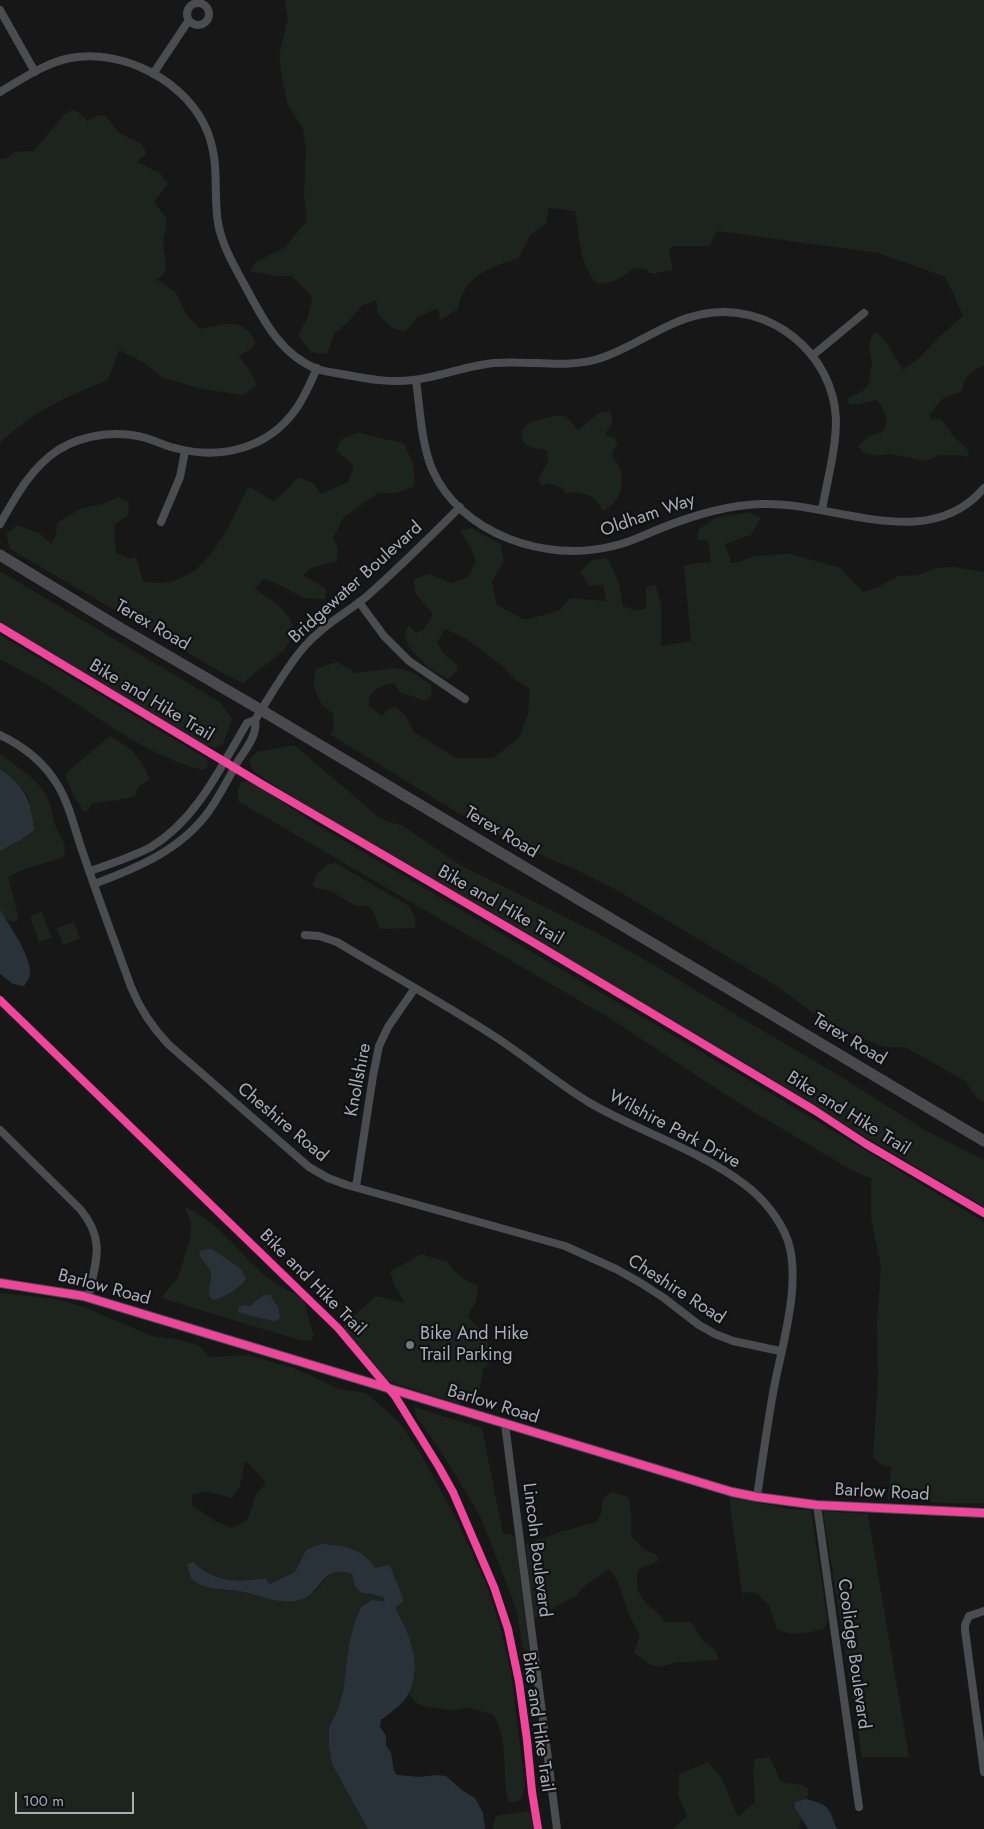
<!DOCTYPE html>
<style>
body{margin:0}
#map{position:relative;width:984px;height:1829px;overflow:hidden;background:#171717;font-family:Jost,sans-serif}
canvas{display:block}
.scale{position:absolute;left:15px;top:1792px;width:119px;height:22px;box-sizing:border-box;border:2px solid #a8adb8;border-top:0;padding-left:6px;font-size:15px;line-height:18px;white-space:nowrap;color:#a8adb8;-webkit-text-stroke:4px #111113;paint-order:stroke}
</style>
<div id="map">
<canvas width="984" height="1829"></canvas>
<div class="scale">100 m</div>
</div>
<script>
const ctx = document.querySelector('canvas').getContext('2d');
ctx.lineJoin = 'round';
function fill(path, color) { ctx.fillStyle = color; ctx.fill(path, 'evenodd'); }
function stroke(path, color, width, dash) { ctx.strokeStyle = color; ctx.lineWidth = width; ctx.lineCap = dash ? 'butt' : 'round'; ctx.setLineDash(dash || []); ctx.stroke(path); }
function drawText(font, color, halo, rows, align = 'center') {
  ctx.font = font + ' Jost,sans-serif'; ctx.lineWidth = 4.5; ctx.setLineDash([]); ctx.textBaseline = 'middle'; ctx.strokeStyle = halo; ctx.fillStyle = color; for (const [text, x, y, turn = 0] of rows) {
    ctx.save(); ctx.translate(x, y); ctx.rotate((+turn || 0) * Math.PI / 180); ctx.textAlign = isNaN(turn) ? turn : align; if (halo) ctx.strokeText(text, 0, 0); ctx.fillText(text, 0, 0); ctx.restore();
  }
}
const green = new Path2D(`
 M285 0H984V365C971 372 964 376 962 391L942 399 929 415 932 420 941 419C946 424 948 430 953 436 959 443 970 446 969 457L956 455H940L926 461 902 456 886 454 876 456 863 452 858 446 869 436 883 432 887 420 882 407 877 400 860 404 850 405 847 399 863 391 869 383 872 361 869 346 872 335 877 332 886 342 903 370 919 358 939 337 963 316 946 277 878 253 717 231 709 246H673L669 250 673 270 652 274 645 269 634 268C620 279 614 284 596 283 578 260 580 239 575 211L549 208 546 224 530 235 518 259C490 266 463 277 458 309L440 320 438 308 418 317 405 332 391 327 378 314 376 300 361 306 349 321 334 334 327 354 311 352 298 335 308 317 312 297 292 276H275L250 271 256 262 285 247 307 221 304 195 306 153 303 129 288 105 282 79 279 55 288 18Z
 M72 110 80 113 87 121 97 116 104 115C110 121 115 129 122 134 132 141 144 140 146 154L137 162 160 173 168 184 154 202 167 219 163 244 166 267 164 274 156 279 176 293 186 314 200 329C225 325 241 315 256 342L251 349 239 356 251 372 257 385 243 395 202 389 163 378 144 363 119 350 108 380C65 397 34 411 0 443V159L7 158 15 152 34 151 64 115Z
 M610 411 613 422 607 431 605 436 614 437 618 443 612 453C613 460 617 461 619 467 626 485 620 501 604 511 600 507 597 501 593 498 587 493 573 491 566 494L563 488 549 483 542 486 538 479 548 461 547 450C531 447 523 450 521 431L530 422 558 415 567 417 578 430 599 413Z
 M359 432C374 438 389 439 404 444 412 460 416 469 414 487L396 493H378L343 518 333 538 338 548 337 561 311 568 303 575 326 589 325 599 303 598 284 587 264 579 255 589C263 596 276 601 283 610 314 645 263 661 244 683L231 678 10 549 6 534 17 525 39 533 51 544 56 535 57 523 82 508 102 504 119 497 129 503 128 515 115 524 114 536 116 553 130 559 136 557 143 581C149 582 156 583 162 583 208 580 231 522 248 487 258 490 264 497 274 501L290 487 298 477 313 483 321 494 348 482 354 466 336 450 342 439Z
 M750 512 761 518 751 535 725 544 732 564 755 556 791 554 840 568 863 592 878 587 898 576 919 575 936 568 956 567 984 572V1101L978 1099 965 1081 905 1047H884L830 1025 775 985 613 888 577 870 526 849 473 822 331 735 334 727 333 714 322 705 313 686 316 669 337 662 356 673 394 668 412 672 431 685 432 695 426 701 400 692 394 683C380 686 368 690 369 706L382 716 388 709 395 707 405 715 414 732 456 758H493L519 738 528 713 530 689 516 680 502 666 465 638 445 629 437 643 444 654 456 664 458 670 448 679 430 669 408 646 405 631 409 626 416 633 424 629 433 614 415 593 414 579 429 574 450 583 467 578 476 562 470 546 460 531 471 528 500 544 504 560 492 582 497 605 525 620 560 610 570 598 606 601 603 585 589 586 580 572 592 560 607 558 618 580 623 606 636 611 646 608V587L655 584 661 604V646L691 641 684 566 697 563H711L708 541 697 539 699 529 715 518Z
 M0 571 220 702 232 719 223 744 215 748 202 744 0 623Z
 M0 635 207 759 208 767 203 770C141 755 91 710 37 679 25 672 12 666 0 659Z
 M110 736C133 749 139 755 150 779L138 787 135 796C121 801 106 800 92 804L88 810 84 812 72 792 65 774Z
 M294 745 381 819 403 826 460 865 603 936 659 968 753 1025 835 1073 925 1130 984 1160V1207L655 1013 568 959 311 810 253 771 249 760 257 752Z
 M0 754C14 764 38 780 46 795 51 804 52 815 55 825 59 836 70 845 63 857 44 864 26 867 8 877L18 916 17 921 12 922 5 918 0 910V851L15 841 30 835 29 798 20 786 0 769Z
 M250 781 319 826 752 1082 984 1222V1503H946L888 1499 891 1467 883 1466 873 1457 878 1377 877 1322 881 1267 871 1218V1181L873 1179 853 1171 737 1102 611 1019 238 801V790L241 782Z
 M336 863 409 906 415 918V928L380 929 374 913 369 906H356L330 891 316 888 312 884 318 873 328 864Z
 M42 912 52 938 39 942 30 916Z
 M74 922 80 939 63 945 57 928Z
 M185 1207C217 1221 239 1252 264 1275 275 1285 291 1291 304 1299L311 1327 314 1334 312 1341 299 1340 161 1298 178 1278 190 1239 191 1224Z
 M421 1254 447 1262 454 1271 466 1280 478 1286 476 1302 468 1315C472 1322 476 1325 481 1330 489 1338 489 1352 490 1362L483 1369 477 1402 461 1401V1404L387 1381 342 1329 348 1321 376 1296 405 1303 395 1286 390 1272Z
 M0 1293 57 1299 84 1307 152 1336 175 1339 198 1345 210 1357 248 1355 296 1369 339 1389 366 1393 400 1423 422 1456 458 1522 487 1586 501 1630 511 1673 525 1786 521 1800 509 1803C502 1780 507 1757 501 1734 500 1728 496 1721 494 1715L470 1708 449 1710 426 1707 416 1703 409 1694 415 1676 404 1624 395 1608 404 1601 397 1585 395 1575 375 1568 306 1550 295 1572 270 1584 265 1578C237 1582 215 1582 193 1562L187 1564 189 1575 219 1590 239 1591 275 1600 316 1591C328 1575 331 1568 352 1574L355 1586 369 1595 381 1597 386 1601 372 1600 361 1607 355 1621 349 1645 343 1692 337 1711 329 1727 332 1764 368 1829H0ZM245 1462 249 1464 266 1483 256 1494 248 1519 232 1528 215 1521 192 1505V1495L205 1491 232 1498 240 1486Z
 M414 1407 482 1428 503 1534H511L516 1539 530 1655 528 1659 523 1647 516 1608 480 1516 443 1455 416 1416Z
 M612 1492 628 1497 631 1512V1536L645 1550 657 1555 658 1561 639 1569C631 1599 649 1602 666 1622H691L704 1642 716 1651 718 1660 673 1663 660 1667 649 1664 634 1653 640 1635 630 1617 617 1580 609 1569 586 1585 577 1595 532 1620 526 1544 563 1531 596 1522 601 1514 603 1498Z
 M729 1497 788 1509 811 1510 828 1622 823 1629C807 1633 792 1637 777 1629L769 1605 755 1592 742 1593Z
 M823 1511 868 1514 909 1757H862Z
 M770 1757 781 1782 802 1785 809 1789 799 1829H673L687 1816 678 1795 679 1774 708 1762 721 1777 738 1817 755 1802 753 1772 755 1759Z
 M528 1811 532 1818 533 1829H492L496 1816Z`);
const water = new Path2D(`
 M0 769C26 788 30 798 34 829 31 836 8 846 0 851Z
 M0 910C9 925 30 954 30 972 30 978 27 981 24 986L13 984 0 974Z
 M212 1249 241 1269 246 1279C239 1289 225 1297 214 1300 203 1293 213 1284 211 1274 210 1265 201 1262 199 1253L202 1250Z
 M264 1295H270L278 1307 280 1317 278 1320 274 1321 239 1313 238 1308 243 1305 250 1306Z
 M321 1544C343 1546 361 1547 375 1568L390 1565 404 1601 395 1608C409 1632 423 1666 409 1693 404 1704 391 1712 381 1720L380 1727 386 1736V1746L391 1753 394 1771 397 1775 420 1777 436 1775 446 1776 463 1791 475 1798 483 1813 485 1829H368L332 1764 329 1745V1727L337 1711 343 1692 349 1645 355 1621 361 1607 372 1600 385 1601 382 1597 360 1592 355 1586 352 1574C318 1563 325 1596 295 1601 277 1604 256 1594 239 1591 225 1589 210 1590 197 1583 189 1579 189 1572 187 1564L193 1562C215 1582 237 1583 265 1578L270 1584 295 1572 306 1550Z
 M807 1799C831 1806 828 1807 837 1829H808L795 1808V1802Z`);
const minor = new Path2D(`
 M187 14a11 11 0 1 1 22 0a11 11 0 1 1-22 0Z
 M0 10 35 72
 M153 74 189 20
 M0 92C22 79 45 63 70 58 124 48 188 82 208 133 220 166 213 191 218 223 222 245 233 264 244 284 262 317 279 354 317 369 326 372 337 373 347 375 368 379 391 383 413 380 441 377 467 365 495 363 530 360 564 369 598 359 634 348 665 321 703 314 769 301 834 353 836 420 836 450 827 481 822 510
 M812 356 864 313
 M416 380C420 409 421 442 432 469 461 535 547 563 613 546 629 543 644 535 659 529 691 516 725 505 761 504 832 501 928 555 984 488
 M161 522 180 477 185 451
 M0 524C16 496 31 468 58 450 84 434 118 430 146 438 156 441 165 446 175 448 220 460 268 449 296 409 305 396 311 382 317 368
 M359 602 384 636 409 661 465 699
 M0 735C21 745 40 759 53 778 69 800 74 828 83 853 98 898 115 942 131 987 140 1009 151 1026 168 1044L309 1167 328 1178 347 1185 565 1246 616 1269 641 1283 664 1298 699 1325 715 1334 733 1341 780 1351
 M90 871C110 864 132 857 151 847 197 819 220 768 247 723L255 720C271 695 285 669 304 647 322 626 345 614 366 597 399 568 429 538 460 507
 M94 884C137 868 181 850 209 811 220 795 229 778 238 761 246 749 258 734 255 720
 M305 935 319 936 337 942C390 974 445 1004 497 1038 529 1059 557 1083 590 1103 640 1132 697 1149 744 1184 763 1198 780 1219 788 1241 802 1285 781 1348 773 1393 767 1428 762 1462 757 1497
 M0 1130 80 1209C106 1240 96 1261 88 1298
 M356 1187 373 1076 379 1046 388 1027 415 988
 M505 1424 557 1829
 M817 1505 859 1807
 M984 1611 969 1616 965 1625V1630L984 1772`);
const tertiary = new Path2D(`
 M0 1283 83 1296 732 1492 757 1497 817 1505 984 1513`);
const secondary = new Path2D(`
 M0 555 110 622 261 710 984 1141`);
const cycleway = new Path2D(`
 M0 627 265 786 531 941 814 1110 866 1144 984 1213
 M0 1000 338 1328 395 1396 439 1467 453 1492 494 1587 508 1629 519 1682 527 1740 532 1792 538 1829
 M0 1283 83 1296 732 1492 757 1497 817 1505 984 1513`);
const markers = [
 [410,1345,5,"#757880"]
];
const streetNames = [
 ["Oldham Way",648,516,-19],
 ["Bridgewater Boulevard",356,583,-42],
 ["Terex Road",152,626,30],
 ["Bike and Hike Trail",151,701,31],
 ["Terex Road",501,833,31],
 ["Bike and Hike Trail",500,906,30],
 ["Terex Road",849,1040,31],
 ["Knollshire",359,1080,-79],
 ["Bike and Hike Trail",848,1114,32],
 ["Cheshire Road",282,1123,40],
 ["Wilshire Park Drive",674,1130,28],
 ["Bike and Hike Trail",312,1283,45],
 ["Barlow Road",104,1288,15],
 ["Cheshire Road",676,1290,33],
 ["Barlow Road",493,1405,17],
 ["Barlow Road",882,1493,3],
 ["Lincoln Boulevard",536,1550,83],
 ["Coolidge Boulevard",853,1654,82],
 ["Bike and Hike Trail",537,1722,82]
];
const poiNames = [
 ["Bike And Hike",420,1335],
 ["Trail Parking",420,1356]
];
fill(green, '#1d241e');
fill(water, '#2a3239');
stroke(minor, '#4b4c50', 8);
stroke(tertiary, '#4b4c50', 10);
stroke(secondary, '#4a4a4e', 11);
stroke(cycleway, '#ed469a', 8);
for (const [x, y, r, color] of markers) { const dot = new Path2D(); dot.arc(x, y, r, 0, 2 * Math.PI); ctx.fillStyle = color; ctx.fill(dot); stroke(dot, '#111113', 2); }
drawText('18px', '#a8adb8', '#111113', streetNames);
drawText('18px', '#a8adb8', '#111113', poiNames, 'left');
</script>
